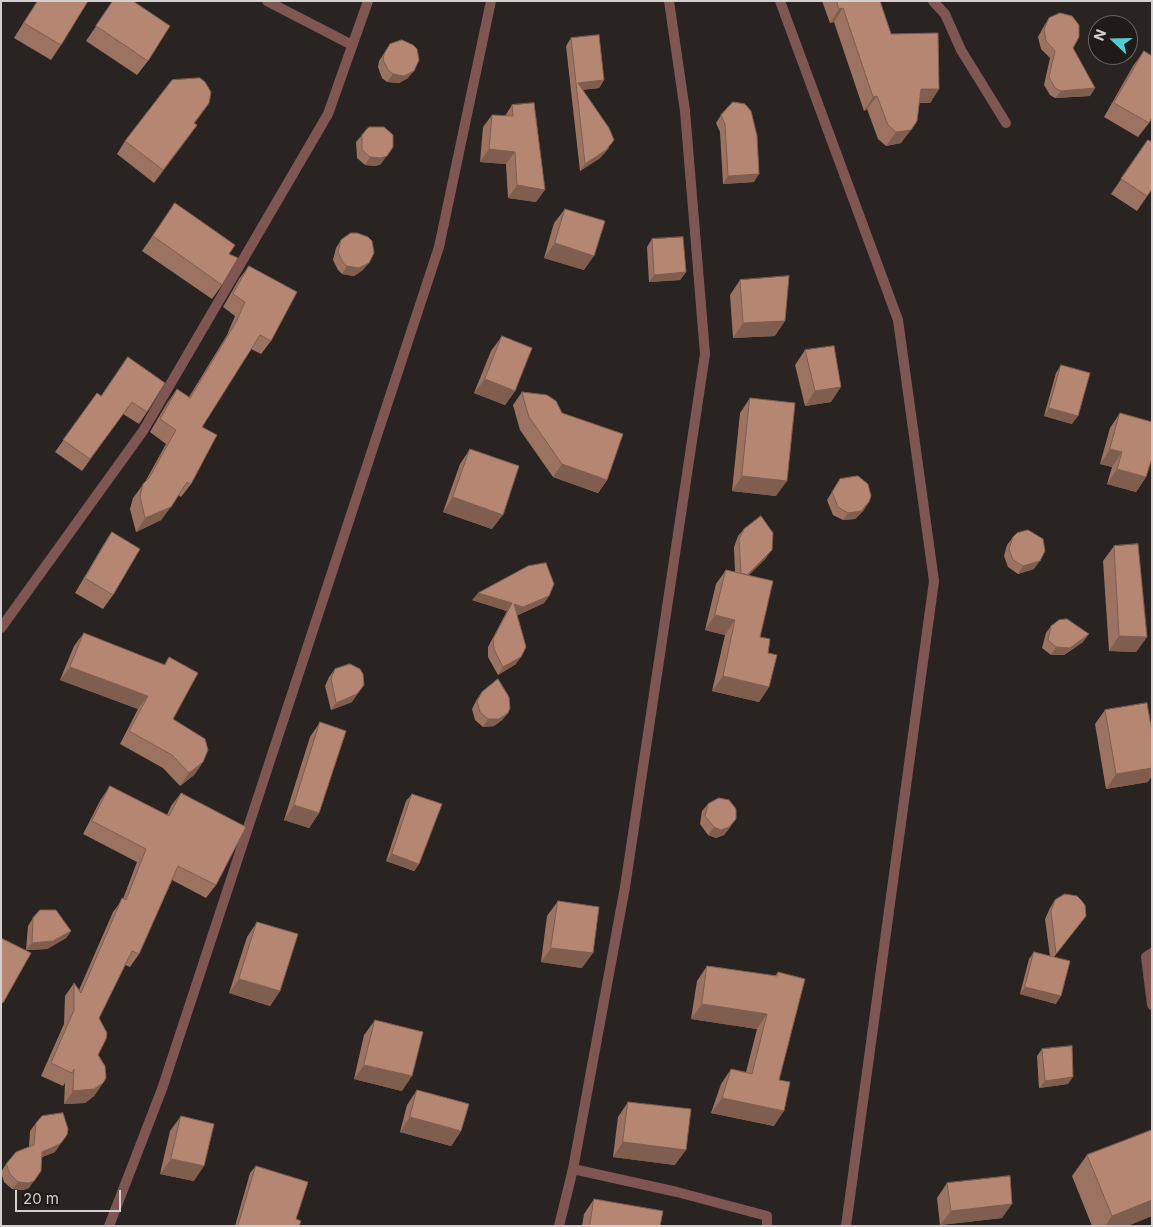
<!DOCTYPE html>
<style>
body{margin:0}
#map{position:relative;width:1153px;height:1227px;overflow:hidden;background:#292422;font-family:Inter,sans-serif}
canvas{display:block}
.frame{position:absolute;inset:0;border:2px solid #d4d0cf;pointer-events:none}
.north{position:absolute;left:1088px;top:15px;width:50px;height:50px;box-sizing:border-box;background:#201b18;border:1px solid #686361;border-radius:50%;rotate:291deg;font-size:14px;font-weight:700;line-height:20px;text-align:center;color:#d4d0cf}
.north::after{content:'';display:block;margin:auto;width:18px;height:22px;background:#51ccd2;clip-path:polygon(50% 0,100% 100%,50% 72%,0 100%)}
.scale{position:absolute;left:15px;top:1190px;width:106px;height:22px;box-sizing:border-box;border:2px solid #d4d0cf;border-top:0;padding-left:6px;font-size:15px;line-height:18px;white-space:nowrap;color:#d4d0cf;-webkit-text-stroke:4px #201b18;paint-order:stroke}
</style>
<div id="map">
<canvas width="1153" height="1227"></canvas>
<div class="frame"></div>
<div class="north">N</div>
<div class="scale">20 m</div>
</div>
<script>
const ctx = document.querySelector('canvas').getContext('2d');
ctx.lineJoin = 'round';
function stroke(path, color, width, dash) { ctx.strokeStyle = color; ctx.lineWidth = width; ctx.lineCap = dash ? 'butt' : 'round'; ctx.setLineDash(dash || []); ctx.stroke(path); }
function fill(path, color) { ctx.fillStyle = color; ctx.fill(path, 'evenodd'); }
const minor = new Path2D(`
 M267 1 352 45
 M780 1 898 320 934 581 846 1226
 M933 1 945 14 961 50 1006 123
 M1 628 143 431 328 114 368 1
 M1152 953 1146 957 1152 1005
 M573 1169 677 1192 767 1216V1226
 M109 1226 162 1089 439 247 491 1
 M559 1226 573 1169 625 887 705 354 685 111 669 1`);
const wall = new Path2D(`
 M37 1H88L61 45 51 60 14 38Z
 M113 1 148 61 137 75 86 41Z
 M822 1H880L891 34 939 89 930 103H919L901 143 886 146 878 139 867 109 864 111 834 22 830 23Z
 M1049 18 1073 48 1095 88 1090 96 1055 98 1050 95 1044 85 1050 58 1041 49 1038 37 1044 26Z
 M571 38 604 80 599 88 582 90 609 148 600 158 580 171 566 46Z
 M390 44 408 78 399 83 387 82 382 78 378 67 379 61Z
 M1144 51 1149 123 1138 137 1104 117 1133 66Z
 M209 103 194 123 197 125 154 183 117 154 125 141Z
 M512 105 536 202 508 198 506 164 480 162 483 127 492 115 505 116Z
 M721 115 754 182 723 184 720 132 716 123Z
 M362 135 381 164 376 166 365 165 357 158 356 142Z
 M1148 140 1152 189 1137 211 1111 194Z
 M175 203 229 254 222 285 212 299 142 251Z
 M565 209 584 270 544 258 554 223Z
 M652 239 686 272 680 280 649 282 647 247Z
 M341 240 363 270 354 276 342 274 338 270 333 260 336 248Z
 M249 266 271 341 261 354 251 349 202 427 191 484 181 497 178 495 161 520 136 532 130 509 133 498 145 482 166 444 150 432 167 403 177 389 189 397 227 335 235 316 223 307 239 279Z
 M740 280 775 336 733 338 730 295Z
 M502 336 515 391 505 405 474 393 491 351Z
 M805 350 831 402 805 406 795 365Z
 M128 357 147 412 139 424 123 414 82 471 55 452 97 393 101 396Z
 M1061 365 1072 424 1044 416 1056 373Z
 M522 392 562 413 607 480 598 493 553 477 520 430 513 405Z
 M750 398 776 496 732 491 740 413Z
 M1120 413 1146 477 1136 492 1107 484 1112 467 1100 464 1110 428Z
 M470 449 492 529 443 512 460 464Z
 M840 479 864 510 855 519 843 520 833 515 827 500Z
 M744 529 766 558 749 575 760 637 768 653 769 687 759 702 712 691 725 635 705 630 716 584 726 570 735 572 734 547 738 536Z
 M112 532 113 595 103 609 75 593 102 547Z
 M1013 537 1034 569 1018 574 1008 567 1004 556 1007 545Z
 M1114 546 1147 637 1136 652 1109 651 1103 561Z
 M549 596 544 603 518 615 517 614 516 664 498 675 488 657V647L507 611 472 600Z
 M1051 626 1083 642 1064 655H1051L1042 648 1046 633Z
 M84 633 164 665 169 657 173 719 203 762 194 775 180 786 163 768 120 744 138 709 60 680 74 646Z
 M335 669 352 702 331 710 325 686 329 677Z
 M482 692 508 713 502 720 494 726 483 727 475 720 472 709 477 699Z
 M1105 710 1148 782 1106 789 1095 724Z
 M320 722 319 813 309 828 284 820 310 737Z
 M110 786 167 815 171 806 181 793 216 885 206 898 172 880 139 954 130 967 125 965 99 1018 98 1055 103 1083 94 1096 85 1103 64 1104 65 1083 63 1086 41 1076 64 1024 65 996 74 983 79 990 113 912 123 899 137 862 83 834 101 799Z
 M412 794 419 864 414 871 386 861 406 801Z
 M708 804 731 826 724 835 716 838 708 835 700 824 702 811Z
 M1055 900 1086 916 1054 957 1056 1004 1020 994 1029 959 1034 952 1050 956 1045 919 1050 908Z
 M558 901 582 968 541 962 547 916Z
 M33 918 71 931 66 938 47 949 26 950 28 926Z
 M257 922 280 991 270 1006 229 993 247 937Z
 M707 966 775 976 778 972 779 1080 774 1126 711 1113 721 1084 731 1069 746 1072 757 1029 691 1019 697 981Z
 M375 1020 402 1091 354 1079 364 1035Z
 M1042 1049 1068 1084 1039 1088 1037 1056Z
 M417 1090 461 1131 451 1146 400 1132 407 1105Z
 M628 1102 675 1165 613 1157 618 1117Z
 M181 1116 194 1181 160 1174 170 1131Z
 M36 1123 55 1152 42 1157 29 1188 23 1190 12 1189 4 1182 1 1172 6 1164 29 1147 30 1131Z
 M1087 1155 1152 1216 1127 1226H1092L1072 1176Z
 M256 1166 296 1219 299 1226H235L250 1173Z
 M947 1183 1002 1218 940 1225 937 1198Z
 M594 1199 660 1226H582L584 1214Z`);
const shadedWall = new Path2D(`
 M843 8 834 22 830 23 839 9Z
 M414 71 408 78 399 83 387 82 393 74Z
 M604 80 599 88 577 90 578 83Z
 M1095 88 1090 96 1055 98 1061 91Z
 M921 89H939L930 103H912Z
 M877 96 867 109 864 111 873 97Z
 M209 103 200 116 185 136 194 123Z
 M197 125 188 138 154 183 163 170Z
 M911 130 901 143 886 146 896 132Z
 M614 140 600 158 580 171 585 164Z
 M393 147 381 164 376 166 365 165 370 157Z
 M489 149 515 152 506 164 480 162Z
 M759 174 754 182 723 184 728 176Z
 M517 185 545 190 536 202 508 198Z
 M555 243 594 256 584 270 544 258Z
 M369 263 363 270 354 276 342 274 347 266Z
 M686 272 680 280 649 282 654 275Z
 M785 321 775 336 733 338 743 323Z
 M485 379 515 391 505 405 474 393Z
 M841 387 831 402 805 406 815 391Z
 M1049 408 1078 416 1072 424 1044 416Z
 M1110 449 1122 452 1112 467 1100 464Z
 M562 464 607 480 598 493 553 477Z
 M1117 469 1146 477 1136 492 1107 484Z
 M742 476 787 481 776 496 732 491Z
 M453 497 503 515 492 529 443 512Z
 M869 502 864 510 855 519 843 520 848 513Z
 M171 507 161 520 136 532 145 518Z
 M772 550 766 558 736 587 742 580Z
 M1040 561 1034 569 1018 574 1023 566Z
 M478 593 512 603 507 611 472 600Z
 M549 596 544 603 518 615 509 612 514 604Z
 M715 615 735 620 725 635 705 630Z
 M1089 634 1083 642 1064 655H1051L1056 647Z
 M1119 636 1147 637 1136 652 1109 651Z
 M521 657 516 664 498 675 503 667Z
 M70 667 148 696 138 709 60 680Z
 M723 676 769 687 759 702 712 691Z
 M364 685 352 702 331 710 336 703Z
 M508 713 502 720 494 726 483 727 488 719Z
 M203 762 194 775 180 786 189 773Z
 M1152 768V776L1148 782 1106 789 1116 774Z
 M294 805 319 813 309 828 284 820Z
 M736 819 724 835 716 838 708 835 714 827Z
 M392 854 419 864 414 871 386 861Z
 M71 931 66 938 47 949 26 950 32 943Z
 M551 948 593 953 582 968 541 962Z
 M239 979 280 991 270 1006 229 993Z
 M1025 987 1061 996 1056 1004 1020 994Z
 M702 1004 767 1014 757 1029 691 1019Z
 M364 1065 412 1076 402 1091 354 1079Z
 M1073 1077 1068 1084 1039 1088 1045 1081Z
 M103 1083 94 1096 85 1103 64 1104 73 1091Z
 M722 1098 784 1111 774 1126 711 1113Z
 M410 1117 461 1131 451 1146 400 1132Z
 M67 1135 55 1152 37 1159 42 1152Z
 M623 1142 686 1150 675 1165 613 1157Z
 M171 1159 204 1166 194 1181 160 1174Z
 M41 1171 29 1188 23 1190 12 1189 18 1182Z
 M1152 1200V1216L1127 1226H1105L1112 1216Z
 M1012 1204 1002 1218 940 1225 951 1211Z`);
const building = new Path2D(`
 M38 1H88L61 45 24 23Z
 M113 1H133L170 26 148 61 96 26Z
 M837 1H880L891 34 938 33 939 89H921L917 121 911 130 896 132 888 125 877 96 873 97 843 8 839 9Z
 M1060 13 1072 16 1079 25V37L1073 48 1095 88 1061 91 1055 88 1049 77 1055 51 1046 41 1044 29 1049 18Z
 M599 35 604 80 578 83 609 128 614 140 606 150 585 164 571 38Z
 M402 40 413 45 417 49 419 60 414 71 404 76 393 74 388 70 383 60 384 54 390 44Z
 M1144 51 1152 56V117L1149 123 1114 103Z
 M200 78 205 82 211 92 209 103 194 123 197 125 163 170 125 141 172 80Z
 M733 102 745 104 751 111 757 136 759 174 728 176 725 124 721 115Z
 M534 103 545 190 517 185 515 152 489 149 492 115 513 116 512 105Z
 M369 127H384L393 135V147L387 156 381 158 370 157 362 150V135Z
 M1148 140 1152 142V189L1147 196 1121 179Z
 M175 203 235 245 229 254 238 258 222 285 153 236Z
 M565 209 605 221 594 256 555 243Z
 M351 233H357L368 237 372 241 374 253 369 263 359 268 347 266 343 263 338 252 341 240Z
 M683 237 686 272 654 275 652 239Z
 M249 266 297 292 271 341 260 335 202 427 217 435 191 484 187 482 171 507 145 518 140 496 143 484 149 478 176 430 160 419 177 389 190 398 236 322 245 302 233 294Z
 M789 276 785 321 743 323 740 280Z
 M502 336 532 348 515 391 485 379Z
 M834 346 841 387 815 391 805 350Z
 M128 357 165 383 147 412 132 402 90 459 63 440 97 393 101 396Z
 M1061 365 1090 373 1078 416 1049 408Z
 M522 392 547 395 556 401 562 413 623 434 607 480 562 464 529 417Z
 M750 398 795 403 787 481 742 476Z
 M1120 413 1152 422V458L1146 477 1117 469 1122 452 1110 449Z
 M470 449 519 466 503 515 453 497Z
 M858 476 868 484 871 496 869 502 861 511 848 513 838 507 832 492 840 479Z
 M761 516 773 533 772 550 747 575 741 573 739 539 744 529Z
 M1028 530 1043 539 1045 551 1040 561 1023 566 1013 560 1009 549 1013 537 1017 533Z
 M112 532 140 549 113 595 85 578Z
 M1138 544 1147 637 1119 636 1114 546Z
 M546 563 554 584 549 596 523 607 514 604 526 647 521 657 503 667 494 649 493 639 512 603 478 593 528 566Z
 M726 570 773 581 760 637 770 639 768 653 777 655 769 687 723 676 735 620 715 615Z
 M1067 619 1089 634 1070 648 1056 647 1048 640 1051 626 1059 620Z
 M84 633 165 665 169 657 198 673 173 719 205 739 208 750 203 762 189 773 172 755 129 731 148 696 70 667Z
 M350 664 360 669 363 674 364 685 357 694 336 703 331 678 335 669Z
 M498 679 509 697 510 708 508 713 499 719H488L480 712 477 701 482 692Z
 M1147 703 1152 732V768L1116 774 1105 710Z
 M320 722 346 731 319 813 294 805Z
 M110 786 169 816 181 793 246 827 216 885 178 866 139 954 132 951 99 1018 107 1033 106 1039 98 1055 105 1066 106 1078 103 1083 94 1089 73 1091 74 1069 72 1073 51 1063 74 1010V983L81 993 122 898 126 900 146 849 92 821Z
 M412 794 442 804 419 864 392 854Z
 M719 798 729 800 736 809V819L729 827 721 830 714 827 705 816 708 804Z
 M1065 894 1077 896 1081 900 1085 905 1086 916 1056 954 1051 911 1055 900Z
 M558 901 599 907 593 953 551 948Z
 M40 910H56L71 931 53 941 32 943 33 918Z
 M257 922 298 934 280 991 239 979Z
 M1 938 31 953 3 1003 1 1002Z
 M1034 952 1070 961 1061 996 1025 987Z
 M707 966 777 976 778 972 805 979 779 1080 790 1082 784 1111 722 1098 731 1069 752 1074 767 1014 702 1004Z
 M375 1020 423 1032 412 1076 364 1065Z
 M1072 1046 1073 1077 1045 1081 1042 1049Z
 M417 1090 469 1104 461 1131 410 1117Z
 M628 1102 691 1109 686 1150 623 1142Z
 M63 1113 68 1129 67 1135 60 1144 42 1152 41 1171 34 1181 29 1183 18 1182 10 1174 6 1164 16 1152 34 1145 36 1123 42 1116Z
 M181 1116 214 1124 204 1166 171 1159Z
 M1152 1130V1200L1112 1216 1087 1155Z
 M256 1166 308 1182 296 1219 301 1221 299 1226H238Z
 M1010 1176 1012 1204 951 1211 947 1183Z
 M594 1199 663 1211 660 1226H590Z`);
stroke(minor, '#805653', 10);
fill(wall, '#9c7361');
fill(shadedWall, '#7f5e4f');
fill(building, '#b58671');
stroke(building, '#7f5e4f', 1);
</script>
